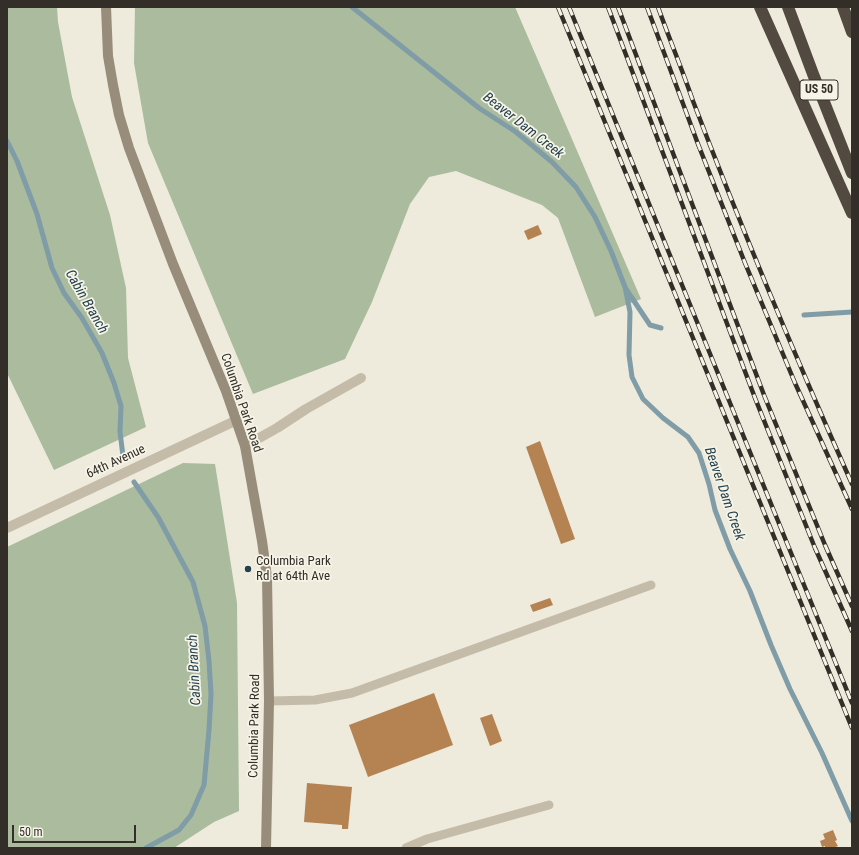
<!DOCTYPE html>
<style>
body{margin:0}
#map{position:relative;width:859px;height:855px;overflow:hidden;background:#eeeadc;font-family:"Roboto Condensed",sans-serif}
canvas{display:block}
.frame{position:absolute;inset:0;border:8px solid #332e28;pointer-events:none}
.scale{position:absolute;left:12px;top:825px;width:124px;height:18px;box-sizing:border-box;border:2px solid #332e28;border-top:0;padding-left:5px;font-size:12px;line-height:14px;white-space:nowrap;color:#332e28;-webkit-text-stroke:3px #f6f3e7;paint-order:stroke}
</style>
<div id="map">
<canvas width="859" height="855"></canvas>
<div class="frame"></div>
<div class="scale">50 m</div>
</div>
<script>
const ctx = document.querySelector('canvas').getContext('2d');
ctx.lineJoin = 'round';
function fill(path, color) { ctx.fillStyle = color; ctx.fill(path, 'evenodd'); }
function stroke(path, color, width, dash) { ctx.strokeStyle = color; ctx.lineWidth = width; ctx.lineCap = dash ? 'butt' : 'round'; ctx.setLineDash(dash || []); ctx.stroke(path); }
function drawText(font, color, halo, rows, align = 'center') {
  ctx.font = font + ' "Roboto Condensed",sans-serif'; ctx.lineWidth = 3.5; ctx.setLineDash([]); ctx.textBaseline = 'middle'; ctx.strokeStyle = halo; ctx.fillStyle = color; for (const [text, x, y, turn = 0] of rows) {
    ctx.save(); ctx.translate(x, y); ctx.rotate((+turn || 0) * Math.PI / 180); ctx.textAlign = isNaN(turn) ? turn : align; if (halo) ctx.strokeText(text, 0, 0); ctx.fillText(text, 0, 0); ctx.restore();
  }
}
const green = new Path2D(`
 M7 7H57L58 22 72 97 110 215 126 288 128 358 146 427 54 470 7 373Z
 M135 7H515L641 299 595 317 558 218 542 205 456 171 429 177 410 204 372 302 345 359 253 394 148 143 134 63Z
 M183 463 215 464 237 603 239 811 214 822 174 848H7V547Z`);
const stream = new Path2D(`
 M352 7 479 108 516 132 552 162 576 187 595 217 611 251 625 287 630 312 629 355 632 377 643 399 663 418 688 437 699 453 709 484 715 510 730 549 750 591 771 645 790 689 822 753 852 821
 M7 141 17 161 37 214 52 268 64 293 82 318 102 353 114 383 121 406 120 432 123 456
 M626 289 650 325 661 328
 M804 315 852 312
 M134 482 158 517 193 582 205 626 209 661 211 694 209 730 204 785 191 815 179 830 146 848`);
const building = new Path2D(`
 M538 225 542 234 528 240 524 231Z
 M540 441 575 539 561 544 526 447Z
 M550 598 553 605 533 612 530 605Z
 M434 693 453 745 368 777 349 725Z
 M492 714 502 741 490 746 480 718Z
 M307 783 352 787 348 829H342V825L304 822Z
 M833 830 837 840 835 841 838 846 833 848H825V846L822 847 820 841 825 839 823 834Z`);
const lane = new Path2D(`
 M269 701 315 700 352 693 651 585
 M406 848 427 839 549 805`);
const street = new Path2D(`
 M245 446 277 428 306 409 361 378
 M7 528 237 420`);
const secondary = new Path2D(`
 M106 7 108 56 113 85 119 115 129 148 173 264 226 391 245 446 262 541 267 577 269 701 266 848`);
const highway = new Path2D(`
 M760 7 852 213
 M788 7 813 74 852 173
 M843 7 852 32`);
const rail = new Path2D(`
 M558 7 852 728
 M569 7 852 703
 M608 7 755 398 815 548 852 631
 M618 7 764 395 825 545 852 606
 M647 7 698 144 745 263 795 383 852 509
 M658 7C669 38 682 69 693 101 742 230 796 358 852 484`);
const markers = [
 [248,569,4,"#23414e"]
];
const shields = [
 [819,90,38]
];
const shieldNames = [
 ["US 50",819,90]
];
const streetNames = [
 ["Columbia Park Road",241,403,71],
 ["64th Avenue",116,462,-25],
 ["Columbia Park Road",255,726,-89]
];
const poiNames = [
 ["Columbia Park",256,562],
 ["Rd at 64th Ave",256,577]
];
const waterNames = [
 ["Beaver Dam Creek",523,126,38],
 ["Cabin Branch",86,302,60],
 ["Beaver Dam Creek",724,494,71],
 ["Cabin Branch",195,670,-93]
];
fill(green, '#aabb9e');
stroke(stream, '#7f9ca7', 5);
fill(building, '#b58252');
stroke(lane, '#c4bca9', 9);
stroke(street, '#c4bca9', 10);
stroke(secondary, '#988c7b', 10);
stroke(highway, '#524a40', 12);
stroke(rail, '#332e28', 4.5);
stroke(rail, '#f6f3e7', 3, [9]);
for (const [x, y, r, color] of markers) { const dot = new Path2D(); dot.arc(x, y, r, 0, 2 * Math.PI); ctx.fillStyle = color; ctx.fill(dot); stroke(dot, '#f6f3e7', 1.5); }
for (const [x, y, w] of shields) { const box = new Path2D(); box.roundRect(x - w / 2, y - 10, w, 20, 3); ctx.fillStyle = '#f6f3e7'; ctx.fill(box); stroke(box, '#332e28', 1); }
drawText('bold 12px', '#332e28', null, shieldNames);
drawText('13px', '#332e28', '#f6f3e7', streetNames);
drawText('13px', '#332e28', '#f6f3e7', poiNames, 'left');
drawText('italic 14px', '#23414e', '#f6f3e7', waterNames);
</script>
